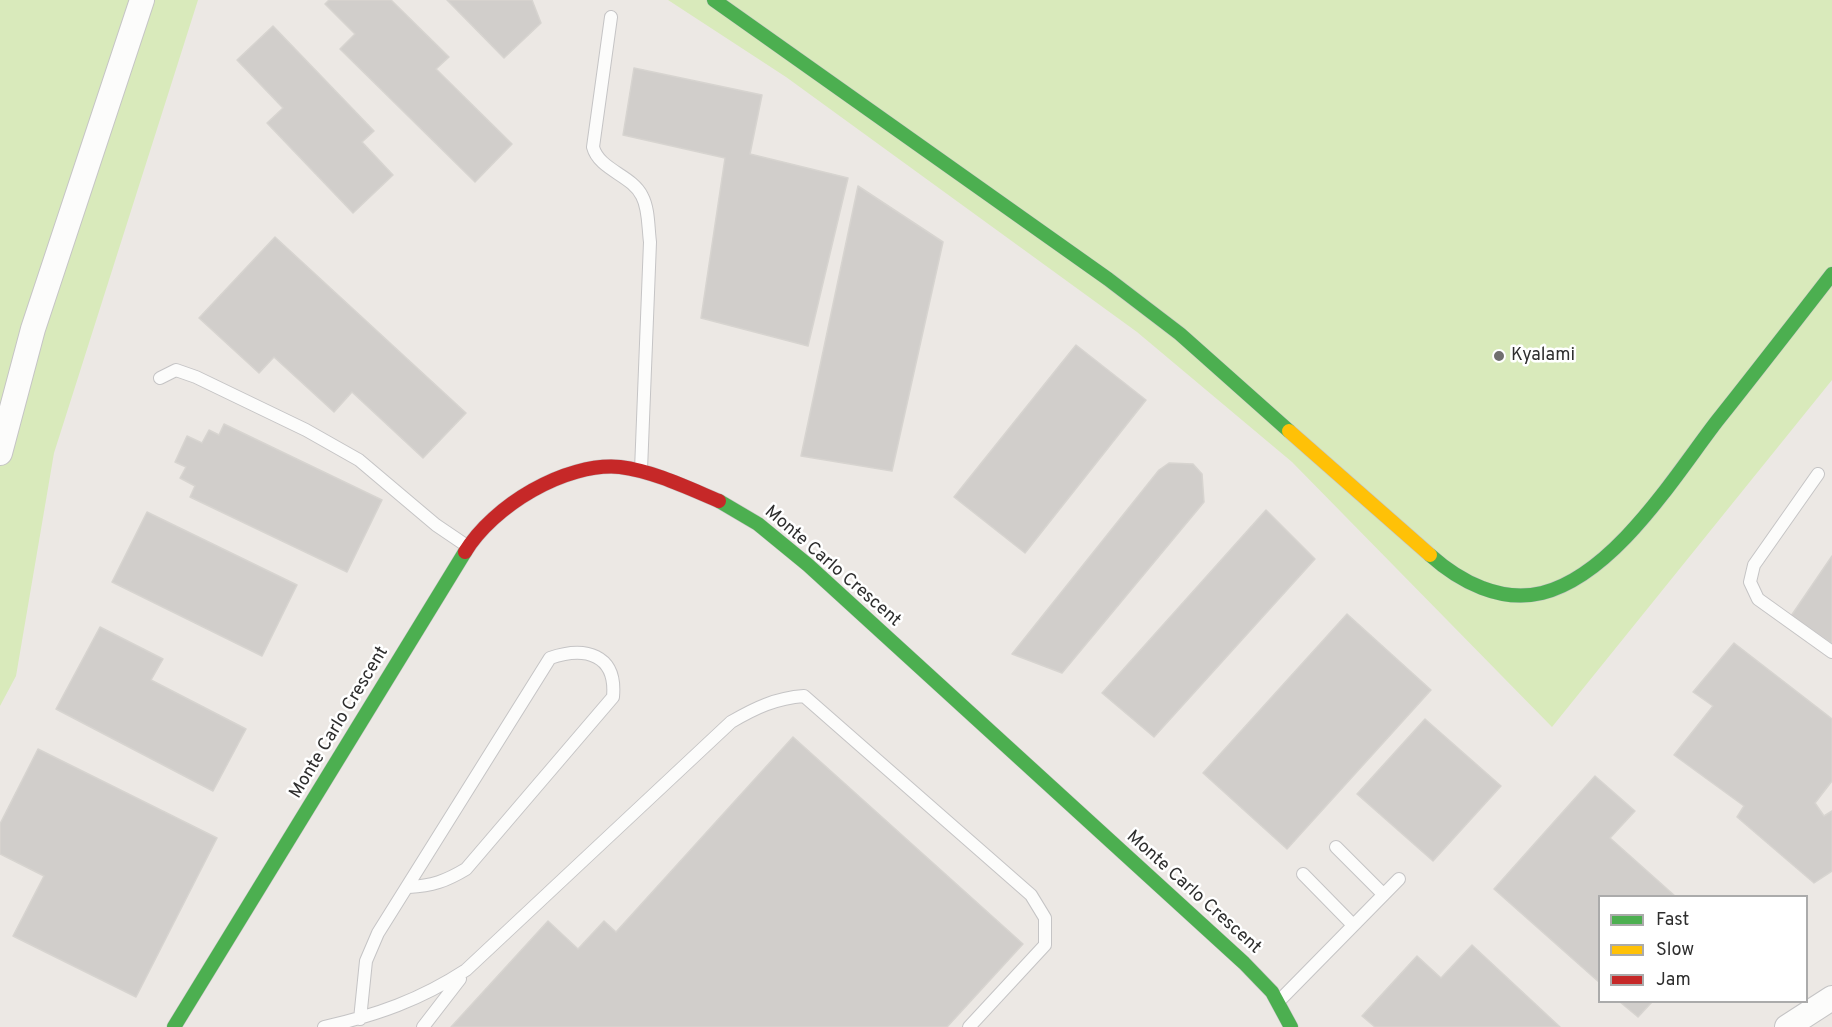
<!DOCTYPE html>
<style>
body{margin:0}
#map{position:relative;width:1832px;height:1027px;overflow:hidden;background:#ece8e4;font-family:Overpass,sans-serif}
canvas{display:block}
.legend{position:absolute;left:1598px;top:895px;width:210px;height:108px;box-sizing:border-box;background:#fff;border:2px solid #ababab;margin:0;padding:8px 10px;list-style:none;font-size:18px;color:#2e2e2e}
.legend li{display:flex;align-items:center;gap:12px;height:30px}
.legend b{width:30px;border:2px solid #ababab}
</style>
<div id="map">
<canvas width="1832" height="1027"></canvas>
<ul class="legend">
<li><b style="height:8px;background:#4caf50"></b>Fast</li>
<li><b style="height:8px;background:#ffc107"></b>Slow</li>
<li><b style="height:8px;background:#c62828"></b>Jam</li>
</ul>
</div>
<script>
const ctx = document.querySelector('canvas').getContext('2d');
ctx.lineJoin = 'round';
function fill(path, color) { ctx.fillStyle = color; ctx.fill(path, 'evenodd'); }
function stroke(path, color, width, dash) { ctx.strokeStyle = color; ctx.lineWidth = width; ctx.lineCap = dash ? 'butt' : 'round'; ctx.setLineDash(dash || []); ctx.stroke(path); }
function drawText(font, color, halo, rows, align = 'center') {
  ctx.font = font + ' Overpass,sans-serif'; ctx.lineWidth = 5; ctx.setLineDash([]); ctx.textBaseline = 'middle'; ctx.strokeStyle = halo; ctx.fillStyle = color; for (const [text, x, y, turn = 0] of rows) {
    ctx.save(); ctx.translate(x, y); ctx.rotate((+turn || 0) * Math.PI / 180); ctx.textAlign = isNaN(turn) ? turn : align; if (halo) ctx.strokeText(text, 0, 0); ctx.fillText(text, 0, 0); ctx.restore();
  }
}
const pitch = new Path2D(`
 M0 0H198L54 453 16 676 0 706Z
 M668 0H1832V380L1552 727 1292 462 1137 332 786 77Z`);
const building = new Path2D(`
 M329 0H391L449 57 436 69 512 144 475 182 340 49 355 34 325 4Z
 M447 0H532L541 23 504 58Z
 M273 26 374 131 362 142 393 175 353 213 267 123 283 108 237 60Z
 M634 68 762 95 750 154 848 178 808 346 701 318 725 158 623 135Z
 M858 186 943 242 892 471 801 456Z
 M275 237 466 413 423 458 352 392 334 412 274 357 259 373 199 318Z
 M1076 345 1146 400 1025 553 954 497Z
 M224 424 382 500 347 572 190 497 195 486 180 478 186 467 175 462 187 436 202 443 209 430 219 435Z
 M1169 463 1193 464 1202 474 1204 502 1062 673 1012 654 1159 470Z
 M1266 510 1315 559 1154 737 1102 693Z
 M147 512 297 585 262 656 112 582Z
 M1832 556V644L1791 616Z
 M1347 614 1431 690 1287 849 1203 773Z
 M100 627 163 659 151 680 246 729 213 791 56 709Z
 M1734 643 1832 719V781L1815 803 1824 816 1832 811V871L1814 883 1737 817 1744 806 1674 755 1713 706 1693 692Z
 M1425 719 1501 786 1433 861 1357 794Z
 M793 737 1023 944 947 1027H451L548 921 578 949 604 921 616 932Z
 M38 749 217 838 136 997 13 936 44 876 0 854V824Z
 M1595 776 1635 811 1610 838 1675 896H1600V983L1494 889Z
 M1472 945 1560 1027H1375L1362 1016 1417 956 1441 978Z
 M1620 1002H1652L1638 1017Z`);
const lane = new Path2D(`
 M611 17 593 147C599 170 632 175 642 196 649 209 648 227 650 242L641 470
 M160 378 176 370 196 377 306 430 359 460 436 525 467 546
 M1818 474 1754 565 1750 582 1758 599 1832 652
 M1336 847 1383 894
 M1303 874 1353 925
 M1280 1000 1399 879
 M360 1019 366 961 378 933 550 658C585 646 617 654 613 697L466 869C446 881 432 886 409 887
 M324 1027C377 1015 420 1000 466 970L731 722C755 708 776 698 804 696L1031 895 1045 918V945L969 1027
 M423 1027 460 979`);
const street = new Path2D(`
 M0 453 33 329 142 0
 M1787 1027 1832 998`);
const fast = new Path2D(`
 M714 0 1108 279 1180 334 1289 431
 M719 501 758 524 808 565 1244 963 1272 992 1291 1027
 M1430 555C1460 582 1501 603 1542 593 1614 575 1674 477 1717 421 1756 372 1794 323 1832 274
 M174 1027 465 552`);
const slow = new Path2D(`
 M1289 431 1430 555`);
const jam = new Path2D(`
 M465 552C493 506 565 462 620 467 653 471 688 488 719 501`);
const markers = [
 [1499,356,6,"#706f6e"]
];
const poiNames = [
 ["Kyalami",1511,356]
];
const streetNames = [
 ["Monte Carlo Crescent",832,567,41],
 ["Monte Carlo Crescent",340,723,-59],
 ["Monte Carlo Crescent",1193,893,42]
];
fill(pitch, '#d9eabb');
fill(building, '#d1cecb');
stroke(building, '#d7d4d0', 1.5);
stroke(lane, '#c5c4c5', 14);
stroke(street, '#c5c4c5', 26);
stroke(fast, '#c5c4c5', 15);
stroke(slow, '#c5c4c5', 15);
stroke(jam, '#c5c4c5', 15);
stroke(lane, '#fcfcfb', 12);
stroke(street, '#fcfcfb', 24);
stroke(fast, '#4caf50', 14);
stroke(slow, '#ffc107', 14);
stroke(jam, '#c62828', 14);
for (const [x, y, r, color] of markers) { const dot = new Path2D(); dot.arc(x, y, r, 0, 2 * Math.PI); ctx.fillStyle = color; ctx.fill(dot); stroke(dot, '#fff', 2); }
drawText('18px', '#2e2e2e', '#fff', poiNames, 'left');
drawText('18px', '#2e2e2e', '#fff', streetNames);
</script>
